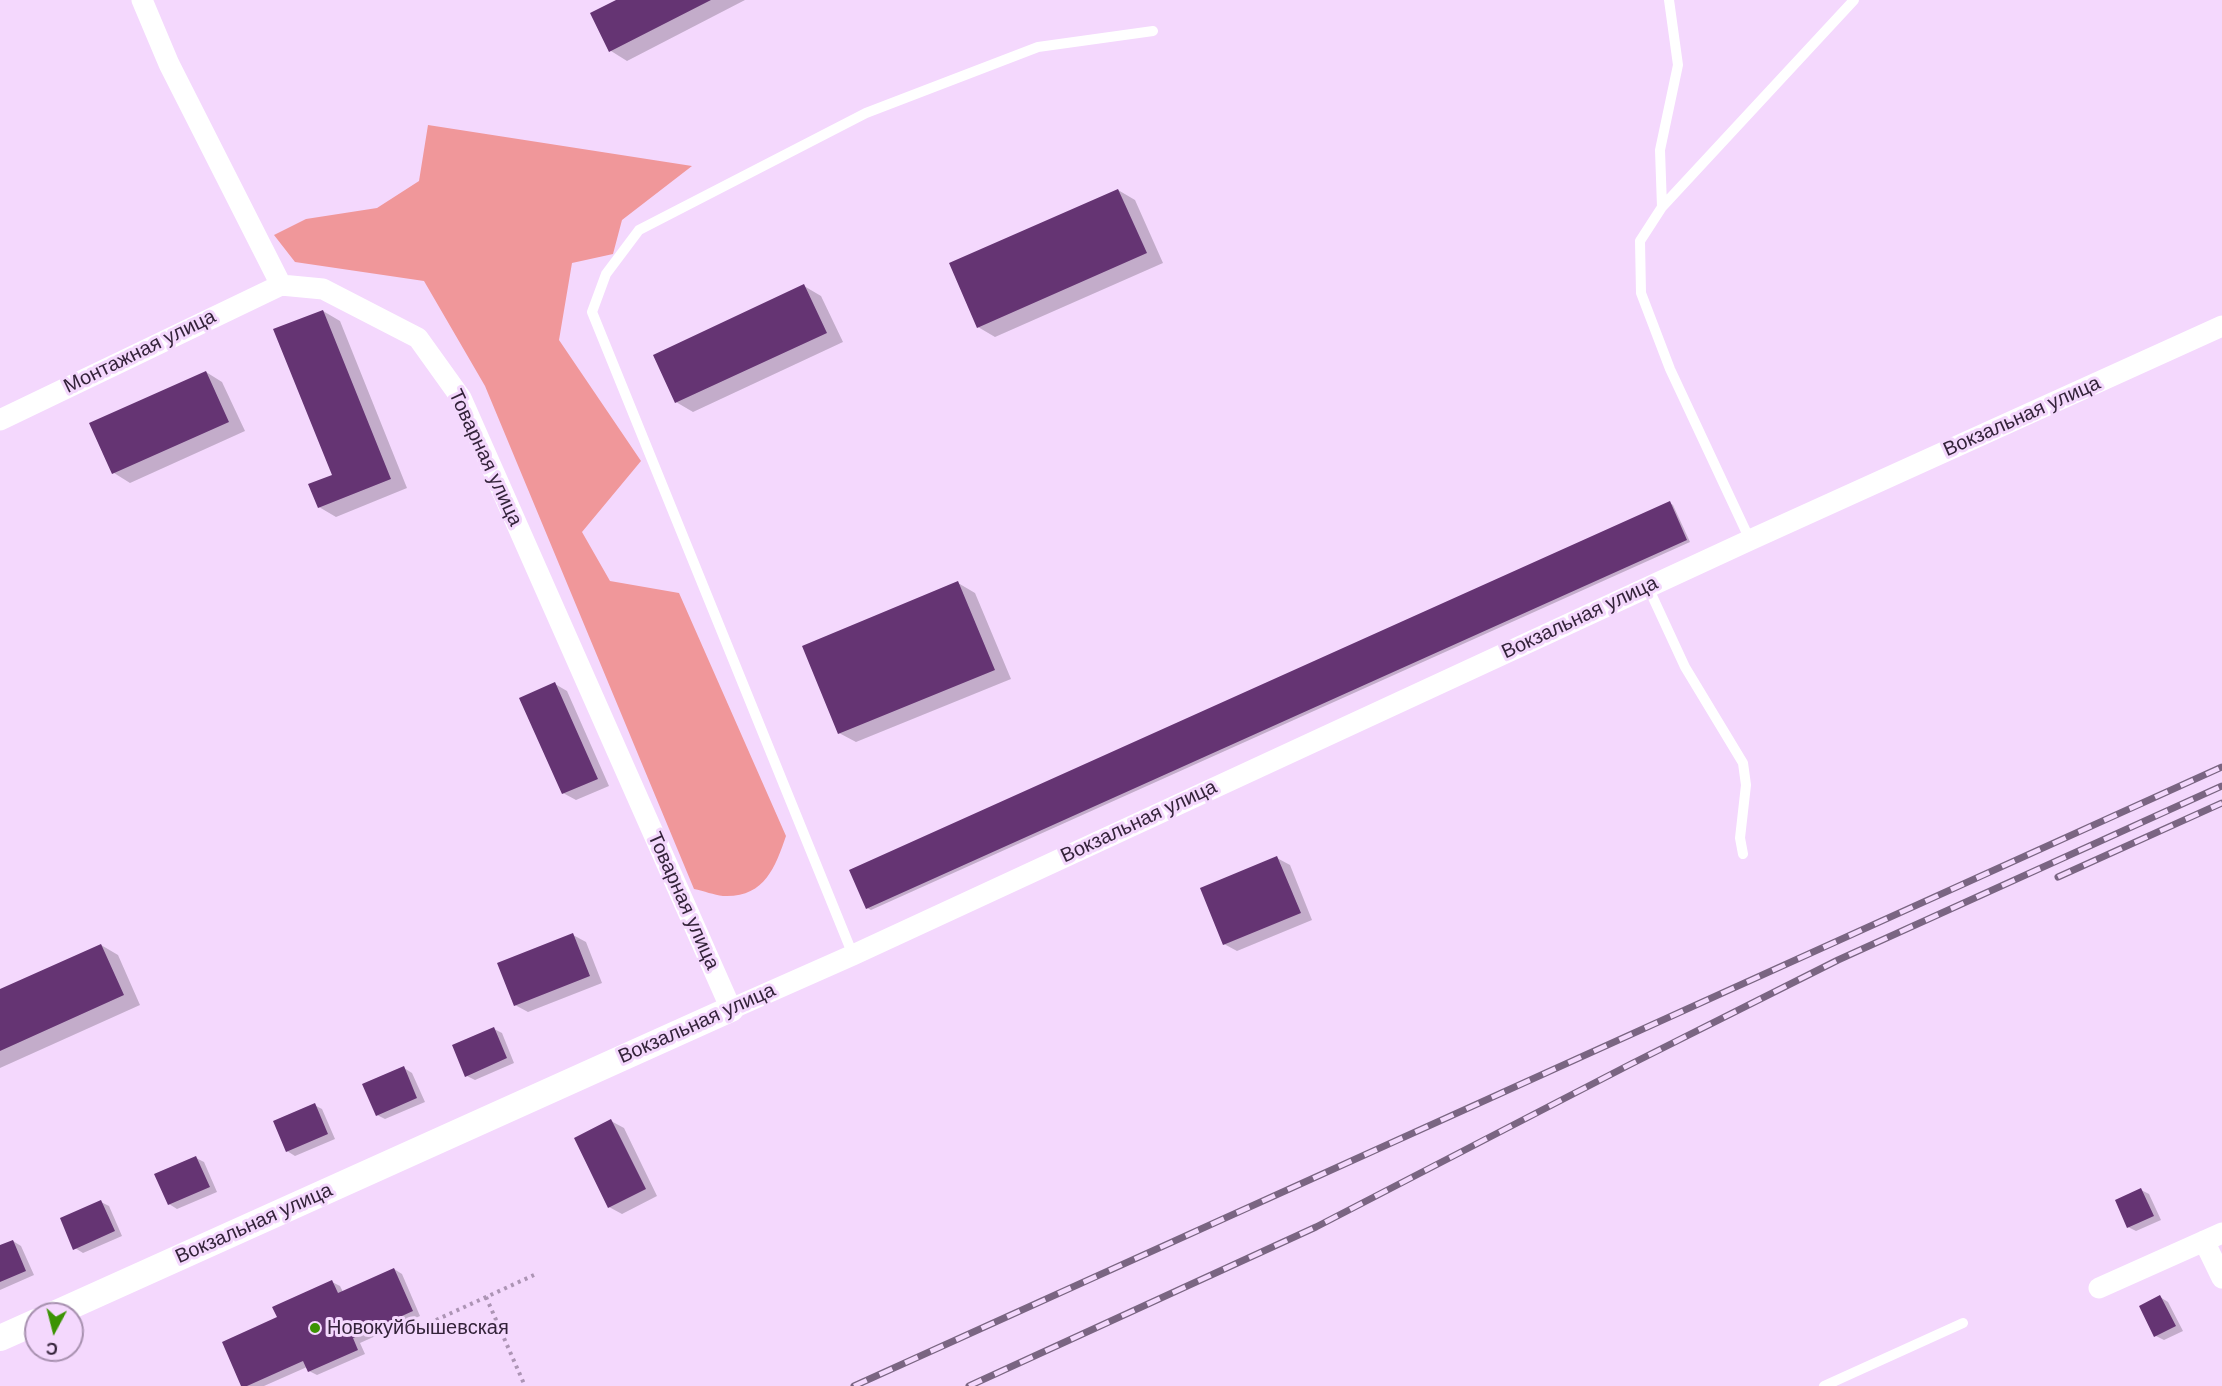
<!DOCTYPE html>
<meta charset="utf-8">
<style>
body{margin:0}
#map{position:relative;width:2222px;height:1386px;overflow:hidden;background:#f4d8fd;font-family:Helvetica,sans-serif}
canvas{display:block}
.north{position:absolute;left:24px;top:1302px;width:60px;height:60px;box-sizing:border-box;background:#f4d8fd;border:2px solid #a790af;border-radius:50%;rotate:187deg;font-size:16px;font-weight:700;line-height:24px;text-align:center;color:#34233a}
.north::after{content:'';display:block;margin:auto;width:21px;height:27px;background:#3b9303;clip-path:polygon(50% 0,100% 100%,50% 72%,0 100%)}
</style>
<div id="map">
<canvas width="2222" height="1386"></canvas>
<div class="north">С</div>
</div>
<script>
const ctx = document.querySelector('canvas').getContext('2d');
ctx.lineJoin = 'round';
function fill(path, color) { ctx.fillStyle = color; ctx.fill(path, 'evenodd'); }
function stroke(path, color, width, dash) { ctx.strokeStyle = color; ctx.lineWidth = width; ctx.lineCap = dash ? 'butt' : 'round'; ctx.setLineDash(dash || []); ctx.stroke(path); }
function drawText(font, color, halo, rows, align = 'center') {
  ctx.font = font + ' Helvetica,sans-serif'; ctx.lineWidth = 6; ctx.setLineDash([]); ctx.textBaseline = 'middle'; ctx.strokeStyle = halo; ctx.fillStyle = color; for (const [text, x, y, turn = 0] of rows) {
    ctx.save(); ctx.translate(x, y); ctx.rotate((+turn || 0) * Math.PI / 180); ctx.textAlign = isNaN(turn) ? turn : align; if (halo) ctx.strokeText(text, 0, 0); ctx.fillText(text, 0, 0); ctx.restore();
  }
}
const green = new Path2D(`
 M428 125 692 166 622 220 613 254 572 263 559 340 641 461 582 532 610 581 679 593 786 836C775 868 764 898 723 896 714 895 704 891 694 889L485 386 424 281 295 262 274 235 306 219 377 208 419 181Z`);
const shadow = new Path2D(`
 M619 0H745L627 61 611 51Z
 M1118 190 1135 200 1163 263 995 337 978 327Z
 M804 286 821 296 843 342 693 412 676 402Z
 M323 311 340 321 407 488 336 517 319 507 333 476Z
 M206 372 222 382 245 431 130 483 114 473Z
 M1670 503 1673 505 1690 542 871 910 867 908Z
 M958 583 975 593 1011 679 856 742 839 733Z
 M555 684 567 691 609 786 576 800 563 793Z
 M1277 858 1290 865 1312 920 1237 951 1224 944Z
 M573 935 586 942 602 983 528 1012 515 1005Z
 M101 945 118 955 140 1005 0 1068V991Z
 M494 1029 502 1033 514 1063 475 1080 467 1076Z
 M404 1068 412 1073 425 1102 385 1119 377 1115Z
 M314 1105 322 1109 335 1139 295 1156 287 1151 275 1122Z
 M611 1121 624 1128 657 1196 622 1214 609 1207Z
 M196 1158 204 1162 217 1192 177 1209 169 1204Z
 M2141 1190 2149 1194 2161 1220 2136 1231 2128 1227Z
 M101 1202 109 1206 122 1236 83 1253 75 1248Z
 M13 1241 21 1246 34 1275 0 1290V1247Z
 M394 1269 402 1274 420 1316 360 1343 365 1354 317 1375 309 1371 307 1367 264 1386H243L278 1318 332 1282 340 1286 343 1292Z
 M2160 1297 2168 1302 2183 1331 2164 1340 2156 1336Z`);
const building = new Path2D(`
 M616 0H711L609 52 590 13Z
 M1118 189 1147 253 977 328 949 263Z
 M804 284 827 333 675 403 653 355Z
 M323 310 391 479 318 508 308 484 332 475 273 329Z
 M206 371 229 422 112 474 89 423Z
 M1670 501 1687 540 866 909 849 870Z
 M958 581 995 670 838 734 802 646Z
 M555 682 598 779 562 794 519 698Z
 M1277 856 1301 913 1223 945 1200 888Z
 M573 933 590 976 514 1006 497 963Z
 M101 944 124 995 0 1051V989Z
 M494 1027 507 1058 465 1077 452 1045Z
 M404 1066 417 1098 376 1116 362 1084Z
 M315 1103 328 1134 286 1152 273 1121Z
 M611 1119 646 1189 608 1208 574 1138Z
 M196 1156 210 1187 168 1205 154 1174Z
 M2141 1188 2154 1216 2127 1228 2115 1200Z
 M101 1200 115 1231 73 1250 60 1218Z
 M13 1240 26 1271 0 1282V1245Z
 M394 1268 413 1311 353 1338 358 1350 308 1372 303 1361 247 1386H241L222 1342 277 1317 272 1307 332 1280 338 1293Z
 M2160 1295 2176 1326 2154 1337 2139 1306Z`);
const path = new Path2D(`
 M486 1297 525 1386
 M436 1320 534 1275`);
const service = new Path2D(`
 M1669 0 1678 65 1660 150 1662 207 1640 241 1641 293 1670 369 1750 540
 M1662 207 1854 0
 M1648 587 1685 667 1743 763 1746 785 1740 838 1743 854
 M853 955 592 312 606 274 639 230 866 113 1038 47 1153 31
 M1824 1386 1963 1323`);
const minor = new Path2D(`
 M142 0 169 64 281 285
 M281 285 323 289 418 338 461 398 731 1009 853 955 1750 540 2222 326
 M0 420 281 285
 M2204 1241 2222 1278
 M2099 1288 2222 1233`);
const tertiary = new Path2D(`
 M54 1314 731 1009
 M0 1338 36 1322`);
const rail = new Path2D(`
 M2058 877 2222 803
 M854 1386 2222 767
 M969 1386 1316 1227 1631 1064 1838 960 2222 786`);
const markers = [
 [315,1328,6,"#3b9303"]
];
const streetNames = [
 ["Монтажная улица",140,352,-26],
 ["Вокзальная улица",2022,417,-24],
 ["Товарная улица",485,458,65],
 ["Вокзальная улица",1580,618,-25],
 ["Вокзальная улица",1139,822,-25],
 ["Товарная улица",683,901,66],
 ["Вокзальная улица",697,1024,-24],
 ["Вокзальная улица",254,1224,-24]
];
const poiNames = [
 ["Новокуйбышевская",327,1328]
];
fill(green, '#f0979a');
fill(shadow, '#0003');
fill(building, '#653473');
stroke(path, '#ac94b4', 4, [3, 4.5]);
stroke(service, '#fff', 10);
stroke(minor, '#fff', 21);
stroke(tertiary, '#fff', 26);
stroke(rail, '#7a6582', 7);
stroke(rail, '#f4d8fd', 4.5, [14]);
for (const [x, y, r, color] of markers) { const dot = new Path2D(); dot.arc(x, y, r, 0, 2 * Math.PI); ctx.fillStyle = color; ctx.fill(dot); stroke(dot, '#f4d8fd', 2); }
drawText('20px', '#34233a', '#f4d8fd', streetNames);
drawText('20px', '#34233a', '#f4d8fd', poiNames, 'left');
</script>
